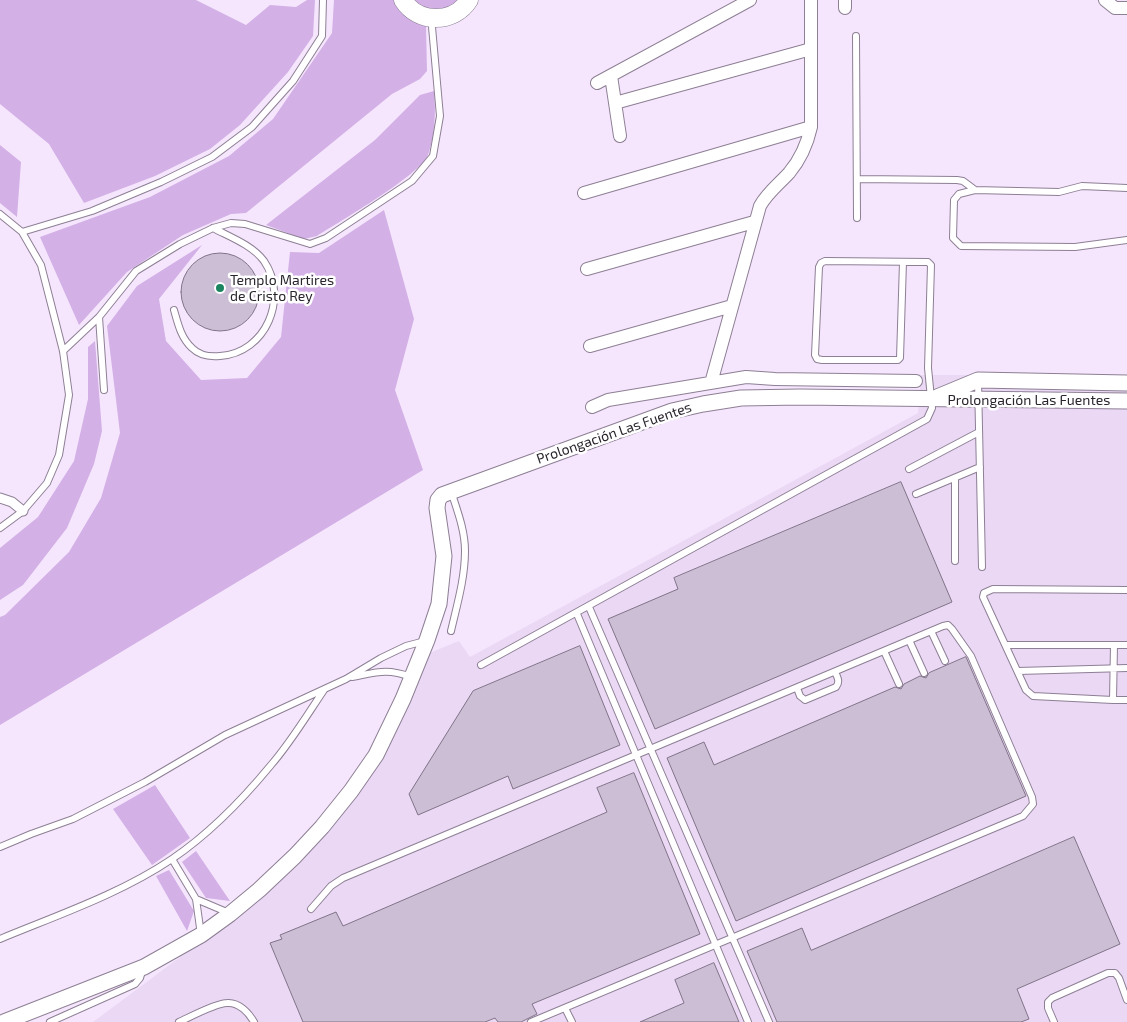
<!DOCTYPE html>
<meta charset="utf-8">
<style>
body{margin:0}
canvas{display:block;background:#f5e6fd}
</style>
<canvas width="1127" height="1022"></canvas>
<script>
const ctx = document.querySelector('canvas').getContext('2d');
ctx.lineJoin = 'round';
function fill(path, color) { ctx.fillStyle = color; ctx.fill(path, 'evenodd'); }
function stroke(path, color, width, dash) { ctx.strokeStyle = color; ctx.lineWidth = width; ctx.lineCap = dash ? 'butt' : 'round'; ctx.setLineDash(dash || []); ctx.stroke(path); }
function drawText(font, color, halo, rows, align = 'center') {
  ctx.font = font + ' "Exo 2",sans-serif'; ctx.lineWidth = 5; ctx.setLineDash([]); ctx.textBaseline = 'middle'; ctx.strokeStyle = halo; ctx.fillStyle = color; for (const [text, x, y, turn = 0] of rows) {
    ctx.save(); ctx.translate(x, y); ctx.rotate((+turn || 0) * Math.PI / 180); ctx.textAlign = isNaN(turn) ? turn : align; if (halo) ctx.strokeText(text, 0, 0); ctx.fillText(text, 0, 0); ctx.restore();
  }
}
const built = new Path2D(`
 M921 375H1127V1022H93L215 931 333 823 427 654 459 641 470 657 918 413Z`);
const green = new Path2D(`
 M0 0H196L246 25 270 5 296 7 307 0H315L313 36 288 72 240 125 210 149 155 176 84 203 49 144 0 104Z
 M334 0H395L405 14 426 26 427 71 420 79 392 94 246 213 231 214 183 235 127 272 79 325 40 237 150 197 229 156 273 119 332 33Z
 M411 0H463L450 10 428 12Z
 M434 91C436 112 435 135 428 155 420 175 339 222 317 236L304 239 266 225 375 140 420 95Z
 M0 145 21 162 17 217 0 203Z
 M384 210 414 319 395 390 423 470 0 725V617L5 615 69 552 101 498 120 433 107 326 137 286 202 245 159 299 166 341 201 380 247 378 281 337 290 252 319 253Z
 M95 341 102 431 94 464 67 528 23 585 0 600V548L38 517 74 461 88 399V347Z
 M155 785 190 838 152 865 113 809Z
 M196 851 230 901 206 898 182 862Z
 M169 870 194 911 187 931 156 876Z`);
const building = new Path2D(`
 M181 292a39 39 0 1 1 78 0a39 39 0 1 1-78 0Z
 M901 482 952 602 655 729 608 619 678 589 674 578Z
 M580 646 620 745 513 789 508 776 418 815 409 794 473 691Z
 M966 657 1026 796 736 921 667 758 704 742 714 765 895 687 901 689 904 684 920 676 926 678 929 673Z
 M634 773 700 934 532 1004 537 1014 521 1022H498L495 1018 485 1022H303L270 943 282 939 280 935 336 912 343 926 607 812 597 788Z
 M1074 837 1120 944 1017 989 1029 1019 1021 1022H777L747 951 802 928 811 950Z
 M714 963 739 1022H640L684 1003 675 980Z`);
const service = new Path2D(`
 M856 36 857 218
 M857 179 957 180 963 181 975 190 1059 192 1082 186 1127 188
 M975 190 959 194 954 200 953 238 961 246 1075 247 1127 240
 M0 214 22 232 41 265 63 351 69 395 59 455 47 483 23 511 0 528
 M22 232 92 211 161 182 212 157 252 127 293 81 322 36 323 0
 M174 310C178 324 181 338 192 348 200 356 210 357 220 356 266 353 289 298 264 261 252 245 230 237 213 228
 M63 351 99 317
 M978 381 982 567
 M104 390 99 317 136 271 180 244 213 228 231 223 245 224 310 244 326 238 412 181 433 156 440 116 432 27 436 19
 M909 469 979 432
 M955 478V561
 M451 491C457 510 465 530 465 551 465 578 457 605 451 631
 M916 494 980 467
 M1127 590 993 589 984 593 983 597 1026 690 1033 696 1113 700 1114 645H1127
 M589 607 769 1022
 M577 614 748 1022
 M931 631 945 661
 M909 640 924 673
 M1006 645H1114
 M884 651 899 684
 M481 665 927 419 932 408 928 368 931 265 928 262 825 261 821 263 819 267 815 355 817 359 822 360H898L900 358 903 262
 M1018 671 1127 668
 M352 677C378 672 386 668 412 677
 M797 688 800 696 805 700 836 687C840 682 838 678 835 672
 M1113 700H1127
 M0 847 31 834 73 819 145 782 225 735 346 679 381 658 406 646 425 641
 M172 859 196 899 229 913
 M196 899 201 935
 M311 909 331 886 343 878 943 626 948 625 952 629 971 656 1032 797 1033 804 1023 816 531 1022
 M0 939C58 915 120 894 172 859 209 834 243 799 271 765 291 742 307 715 324 690
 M565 1008 572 1022
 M50 1022 135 984 140 978 143 968
 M179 1022C190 1017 216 1003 227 1003 239 1002 249 1013 254 1022
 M1054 1022 1048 1008V1002L1052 998 1108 973H1115L1119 978 1127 1000`);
const pedestrian = new Path2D(`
 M0 498 12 502 23 511`);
const minor = new Path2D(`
 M1105 0 1115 8H1127
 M845 8V0
 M611 76 620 136
 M597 83 750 0
 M615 103 811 49
 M584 193 811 127
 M587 269 754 222
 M590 346 732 306
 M711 383 760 206C767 193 779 184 789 173 800 160 807 145 811 127V0
 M592 407 608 400 746 377 775 379 916 381`);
const tertiary = new Path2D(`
 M937 397 978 380 1127 383
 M4 1022 144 967 201 935 230 914 259 890 295 856 322 827 351 791 376 755 403 699 427 640 439 604 444 556 437 508 438 500 442 495 672 411 703 404 741 398 800 397 1127 401`);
const secondary = new Path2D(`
 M403 0C418 24 454 24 469 0`);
const markers = [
 [220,288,5,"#1c845f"]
];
const poiNames = [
 ["Templo Martires",230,280],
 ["de Cristo Rey",230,296]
];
const streetNames = [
 ["Prolongación Las Fuentes",1029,400],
 ["Prolongación Las Fuentes",614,433,-19]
];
fill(built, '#ebd8f5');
fill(green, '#d3b0e6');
fill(building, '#ccbed4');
stroke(building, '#817488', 1);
stroke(service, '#8d7f94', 8);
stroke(pedestrian, '#8d7f94', 11);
stroke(minor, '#8d7f94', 14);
stroke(tertiary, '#8d7f94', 17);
stroke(secondary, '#8d7f94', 19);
stroke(service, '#fff', 6);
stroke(pedestrian, '#fff', 9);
stroke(minor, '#fff', 12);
stroke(tertiary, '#fff', 15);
stroke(secondary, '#fff', 18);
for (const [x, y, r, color] of markers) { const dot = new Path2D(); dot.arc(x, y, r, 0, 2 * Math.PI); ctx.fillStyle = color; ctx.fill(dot); stroke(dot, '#fff', 2); }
drawText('14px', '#2a252d', '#fff', poiNames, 'left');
drawText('14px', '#2a252d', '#fff', streetNames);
</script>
